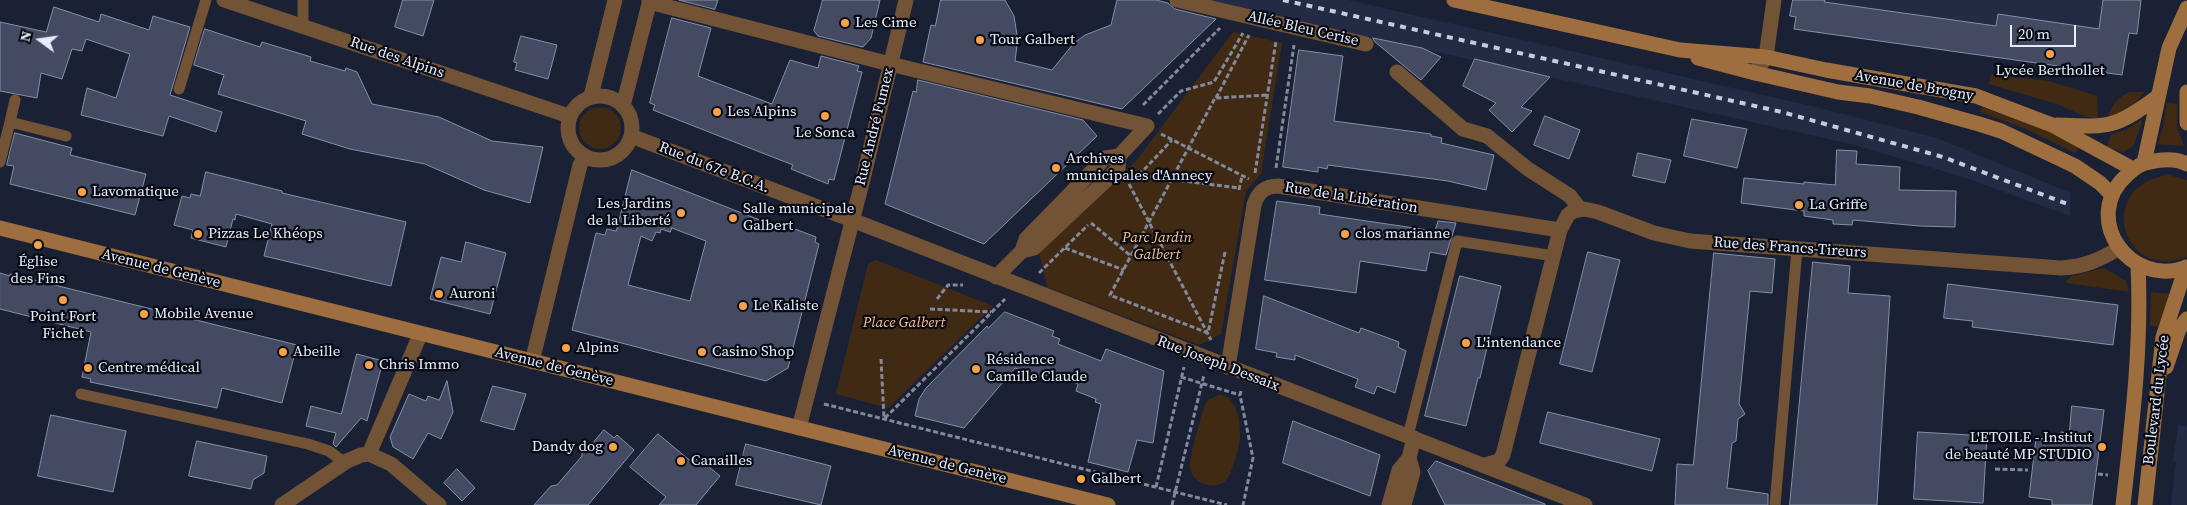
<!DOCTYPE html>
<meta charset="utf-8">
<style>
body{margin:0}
#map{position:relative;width:2187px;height:505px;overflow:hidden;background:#1b2135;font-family:"Source Serif 4",serif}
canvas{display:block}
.north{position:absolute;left:15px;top:15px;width:50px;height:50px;-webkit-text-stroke:4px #080b14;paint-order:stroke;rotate:284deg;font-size:14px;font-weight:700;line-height:20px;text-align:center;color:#e7ecfb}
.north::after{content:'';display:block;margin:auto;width:18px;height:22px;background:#e7ecfb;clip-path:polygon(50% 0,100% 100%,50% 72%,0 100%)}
.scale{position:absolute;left:2010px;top:25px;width:66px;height:22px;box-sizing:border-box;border:2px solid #e7ecfb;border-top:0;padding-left:6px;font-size:15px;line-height:18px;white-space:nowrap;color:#e7ecfb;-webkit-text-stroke:4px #080b14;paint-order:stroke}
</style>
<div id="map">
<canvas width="2187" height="505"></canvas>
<div class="north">N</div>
<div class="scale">20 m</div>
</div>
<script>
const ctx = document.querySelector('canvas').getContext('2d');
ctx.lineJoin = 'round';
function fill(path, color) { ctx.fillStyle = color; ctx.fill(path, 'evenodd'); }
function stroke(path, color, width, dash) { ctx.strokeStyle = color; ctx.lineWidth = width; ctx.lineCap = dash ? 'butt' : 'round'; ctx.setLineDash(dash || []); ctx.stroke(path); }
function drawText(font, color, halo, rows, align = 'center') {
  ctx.font = font + ' "Source Serif 4",serif'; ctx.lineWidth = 4.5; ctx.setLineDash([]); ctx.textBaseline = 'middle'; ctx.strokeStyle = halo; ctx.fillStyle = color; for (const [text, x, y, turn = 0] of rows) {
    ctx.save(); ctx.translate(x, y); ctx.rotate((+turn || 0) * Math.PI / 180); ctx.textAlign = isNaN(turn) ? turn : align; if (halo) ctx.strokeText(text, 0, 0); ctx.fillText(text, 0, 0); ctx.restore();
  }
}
const built = new Path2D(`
 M1202 0H1348L1820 108 1937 138 2071 193 2070 216 1966 178 1851 144Z
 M1793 0H2141L2137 34 2129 33 2122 75 1794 29 1796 17 1790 16Z
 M2178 425 2187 426V505H2171L2176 462H2173Z`);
const green = new Path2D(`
 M1233 32 1282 43 1261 174 1246 191 1221 334 1199 345 1047 287 1039 253 1136 161Z
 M1991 74 2049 81 2097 96 2098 118 2086 117 2057 104 1989 84Z
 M2129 92H2144L2131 108 2111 117 2108 116C2113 103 2118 98 2129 92Z
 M2167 103 2177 104V127L2184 146 2158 144 2163 127Z
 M1982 107 2039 127 2079 147 2075 153 2026 129 1980 112Z
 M579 128a21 21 0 1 1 42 0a21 21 0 1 1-42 0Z
 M2141 120 2142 123 2133 146 2123 152 2107 147 2111 134 2126 130Z
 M2169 175 2187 180V257C2120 282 2095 184 2169 175Z
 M876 260 993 306 888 408 836 394 868 264Z
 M2104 268 2126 281 2129 292 2067 283 2066 281 2072 276Z
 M2151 292 2171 294 2158 327 2150 326Z
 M1219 395C1237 395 1240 421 1240 435 1241 443 1232 473 1227 479 1217 492 1193 484 1190 469 1188 459 1201 417 1205 405L1208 400Z`);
const building = new Path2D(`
 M403 0H434L423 36 395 27Z
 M679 0H718L715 9Z
 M823 0H880L871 38 863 47 818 36 814 31Z
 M941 0H1005L1014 16 1017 35 1014 44 1017 45 1015 61 1052 70 1074 43 1085 35 1111 25 1117 0H1156L1168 3 1175 9 1216 19 1122 109 923 62 931 25 935 26Z
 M1793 0H1825L1824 2 1996 26 1998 14 2099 29 2103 0H2141L2137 34 2129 33 2122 75 1794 29 1796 17 1790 16Z
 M54 7 99 22 101 14 149 30 153 16 190 27 170 95 222 112 216 132 169 116 163 136 81 115 87 88 116 98 130 54 86 39 82 51 72 49 62 79 41 73 37 98 0 91V22L46 32Z
 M672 18 711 28 698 76 772 104 790 60 818 68 821 56 859 66 857 71 862 72 834 180 829 179 828 184 791 169 793 165 653 110 655 105 650 103Z
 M205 29 260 47 262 42 311 57 310 61 345 71 346 68 357 72 372 104 439 117 492 141 543 147 530 203 484 190 425 164 350 149 302 134 306 121 218 94 224 75 194 65Z
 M521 36 557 45 548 79 515 70 517 63 514 62Z
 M1373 38 1422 48 1441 57 1421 80 1375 42Z
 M1299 50 1343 56 1334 121 1431 134V136L1442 138 1441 143 1494 155 1486 190 1448 181 1328 165 1327 169 1318 167V172L1283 167Z
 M1475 59 1550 77 1521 107 1532 111 1512 132 1489 110 1496 103 1463 86Z
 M918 80 1083 120 1097 136 984 244 885 204 913 91 916 92Z
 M1545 116 1580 130 1569 159 1534 145Z
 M1692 119 1747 129 1737 168 1684 156Z
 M15 133 72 148 70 155 146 174 135 215 10 184 14 166 7 165Z
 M1837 150 1857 151 1856 164 1900 167 1899 190 1956 191 1955 227 1920 226 1853 220 1852 225 1833 224V220L1804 216V211L1741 203 1744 178 1804 184V182L1835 185Z
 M1638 153 1671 160 1665 183 1633 176Z
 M632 170 780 228 782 224 816 237 815 242 819 244 788 368 766 381 572 330 596 233 605 235 607 229 616 231ZM672 228 706 241 690 301 628 285 641 236 652 241 656 232 660 233 661 229 670 232Z
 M206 172 282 191V193L406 222 391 286 264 256 272 224 236 214 235 220 233 219 226 247 191 238 193 230 174 225 182 196 190 198 191 194 200 196Z
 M1277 201 1320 207 1319 214 1435 231 1438 221 1456 223 1446 255 1430 252 1426 271 1360 261 1356 293 1265 280Z
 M466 242 506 253 490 314 430 299 441 257 461 262Z
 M1588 252 1620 260 1592 372 1560 364Z
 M1714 253 1775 259 1772 293 1750 291 1739 404 1745 414 1738 419 1736 441 1732 443 1727 488 1768 494V505H1675L1677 464 1693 465Z
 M1813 262 1850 266 1848 293 1890 296 1877 505H1790Z
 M0 273 10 276V274L297 345 282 403 222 388 217 408 90 382 91 379 82 377 91 332 0 309Z
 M1460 276 1501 286 1480 378H1478L1466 426 1425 416Z
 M1948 284 2118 305 2113 345 1972 327 1973 321 1944 318Z
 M1264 296 1359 333 1361 328 1399 342 1398 347 1406 351 1395 393 1377 386 1374 394 1355 387 1358 379 1295 355V360L1276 357 1277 353 1256 349Z
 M1005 312 1054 331 1052 336 1060 339 1058 344 1101 361 1106 349 1164 371 1153 443 1137 440 1128 472 1088 462 1101 404 1095 402 1096 399 1076 391 1078 384 1052 374 1040 377 1015 368 964 428 915 416 919 399 926 388 987 326 988 328Z
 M357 354 383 361 367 421 361 418 336 447 333 444 336 433 306 426 311 406 341 414Z
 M447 381 453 412 441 439 428 433 413 459 393 447 390 437 409 394 426 401 428 396 439 400Z
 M493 386 526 394 514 430 481 421Z
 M2072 406 2104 410 2092 505H2052V500L2029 497 2036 438 2060 440 2061 432 2069 433Z
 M1548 412 1660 439 1652 471 1540 443Z
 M51 415 126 431 113 492 38 476Z
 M1293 421 1380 455 1370 496 1283 463Z
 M604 430 614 438 617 435 634 450 588 505H534L551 486 557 485 582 456V446L591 445Z
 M1918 432 1987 436 1983 503 1914 499Z
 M658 434 693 463 698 458 720 476 696 505H659L666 497 630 467Z
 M197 441 267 456 264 473 253 480 251 489 189 476Z
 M746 444 831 466 821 505 736 485Z
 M1436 461 1545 504V505H1445L1428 471Z
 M457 469 475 488 462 501 444 483Z`);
const path = new Path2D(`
 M1216 98 1249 35
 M1143 105 1220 28
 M1158 114 1181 91 1214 82 1243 33
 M1161 134 1249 179
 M1276 168 1294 45
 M1255 173 1276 41
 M1135 175 1239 188
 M1139 175 1172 140
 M1129 184 1211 340
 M1239 190 1242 176
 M1091 223 1131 256
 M1065 248 1124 270
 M1225 252 1208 333 1110 295 1215 98 1268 95
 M1039 273 1088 225
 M937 299 948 285H963
 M930 309 991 312
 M881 359 884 418
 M1181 377 1240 395
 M1241 391 1240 395 1253 458 1243 505
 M824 404 1227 505
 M885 418 1005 299
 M1995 469 2028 470
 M2098 474 2108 475
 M1156 487 1184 367
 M1172 505 1204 375`);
const lane = new Path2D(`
 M303 0V27
 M179 89 206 0
 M10 122 15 100
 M0 162 10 122 66 136
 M81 394 308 444 329 451 345 463
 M1408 436 1457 241 1554 256
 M1775 505 1797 249`);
const street = new Path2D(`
 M224 0 569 116
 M1177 0 1366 44
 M649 2 890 64 1147 126 1119 156 1118 169 1034 248 1022 251 996 277
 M1397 72 1463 129 1487 136 1528 169 1570 196 1580 209
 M1755 73 1766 57 1774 0
 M568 128a32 32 0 1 1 64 0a32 32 0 1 1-64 0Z
 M591 96 615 0
 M623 106 650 0
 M631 136 852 220 1585 505
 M1022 251 1026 239 1105 158 1119 156
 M532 362 580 165 585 157
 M1228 367 1254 205C1258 192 1265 186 1278 186L1560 230
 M799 428 863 179 906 0
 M369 454 420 335
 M1485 465 1499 461 1503 455 1560 230 1568 215 1573 211 1584 209 1598 212 1654 233 1690 241 2061 268C2083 267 2100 260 2119 248
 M282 505 347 461 361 455 369 454 391 464 439 505
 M1389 505 1399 470 1409 458 1414 438
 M1404 505 1413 472 1409 458`);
const secondary = new Path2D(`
 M1454 0 1680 50 1766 57 1826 70 1976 96 2052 125 2133 169
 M1698 58 1755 73 1838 92 1870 96 1918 107 1979 124 2001 131 2075 166 2100 183 2112 195
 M2187 92V123
 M2057 125C2108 127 2115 129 2157 97
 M2144 163 2169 48 2187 8
 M2187 164C2175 158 2163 159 2150 162 2141 163 2134 168 2127 175 2080 217 2129 289 2187 267
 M0 228 1108 505
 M2166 367 2179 329 2187 319
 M2123 505C2132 425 2142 345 2138 265
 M2145 505 2163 337 2186 267 2187 268`);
const rail = new Path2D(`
 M1283 0 1782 112 1943 157 2070 205`);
const markers = [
 [845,23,5,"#f6a248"],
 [980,40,5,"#f6a248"],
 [2050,54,5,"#f6a248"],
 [717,112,5,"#f6a248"],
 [825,116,5,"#f6a248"],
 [1056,168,5,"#f6a248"],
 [82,192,5,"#f6a248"],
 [1799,205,5,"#f6a248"],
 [681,213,5,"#f6a248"],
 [733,218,5,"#f6a248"],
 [198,234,5,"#f6a248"],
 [1345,234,5,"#f6a248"],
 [38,245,5,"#f6a248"],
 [439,294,5,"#f6a248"],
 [63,300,5,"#f6a248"],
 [743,306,5,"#f6a248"],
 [144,314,5,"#f6a248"],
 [1466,343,5,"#f6a248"],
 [566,348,5,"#f6a248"],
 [283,352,5,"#f6a248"],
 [702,352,5,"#f6a248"],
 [369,365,5,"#f6a248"],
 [88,368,5,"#f6a248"],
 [976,369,5,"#f6a248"],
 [613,447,5,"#f6a248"],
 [2102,447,5,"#f6a248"],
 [681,461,5,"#f6a248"],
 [1081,479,5,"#f6a248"]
];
const poiNames = [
 ["Les Cime",855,23],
 ["Tour Galbert",990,40],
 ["Lycée Berthollet",2050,71,"center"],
 ["Les Alpins",727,112],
 ["Le Sonca",825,133,"center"],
 ["Archives",1066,159],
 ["municipales d'Annecy",1066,176],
 ["Lavomatique",92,192],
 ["Les Jardins",671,204,"right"],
 ["de la Liberté",671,221,"right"],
 ["La Griffe",1809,205],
 ["Salle municipale",743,209],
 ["Galbert",743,226],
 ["Pizzas Le Khéops",208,234],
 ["clos marianne",1355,234],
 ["Église",38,262,"center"],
 ["des Fins",38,279,"center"],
 ["Auroni",449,294],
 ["Le Kaliste",753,306],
 ["Mobile Avenue",154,314],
 ["Point Fort",63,317,"center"],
 ["Fichet",63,334,"center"],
 ["L'intendance",1476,343],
 ["Alpins",576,348],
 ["Abeille",293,352],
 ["Casino Shop",712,352],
 ["Résidence",986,360],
 ["Camille Claude",986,377],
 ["Chris Immo",379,365],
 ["Centre médical",98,368],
 ["L'ETOILE - Institut",2092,438,"right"],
 ["de beauté MP STUDIO",2092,455,"right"],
 ["Dandy dog",603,447,"right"],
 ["Canailles",691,461],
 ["Galbert",1091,479]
];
const streetNames = [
 ["Allée Bleu Cerise",1303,29,13],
 ["Rue des Alpins",397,58,19],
 ["Avenue de Brogny",1914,86,10],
 ["Rue André Fumex",875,127,-76],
 ["Rue du 67e B.C.A.",714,168,21],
 ["Rue de la Libération",1351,198,9],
 ["Rue des Francs-Tireurs",1790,248,4],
 ["Avenue de Genève",161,269,14],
 ["Rue Joseph Dessaix",1218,364,21],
 ["Avenue de Genève",554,367,14],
 ["Boulevard du Lycée",2157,400,-83],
 ["Avenue de Genève",947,465,14]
];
const parkNames = [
 ["Parc Jardin",1157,238],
 ["Galbert",1157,255],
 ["Place Galbert",904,323]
];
fill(built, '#222a44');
fill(green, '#402a13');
fill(building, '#434a61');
stroke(building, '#868fa8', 1);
stroke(path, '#83889a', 3, [5, 2.5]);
stroke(lane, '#725336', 11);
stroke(street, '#725336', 15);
stroke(secondary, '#9f6e3e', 15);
stroke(rail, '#c7ccdc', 4, [6, 6]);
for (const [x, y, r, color] of markers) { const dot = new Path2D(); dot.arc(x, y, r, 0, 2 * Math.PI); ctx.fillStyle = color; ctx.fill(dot); stroke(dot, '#080b14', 2); }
drawText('15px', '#e7ecfb', '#080b14', poiNames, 'left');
drawText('15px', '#e7ecfb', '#080b14', streetNames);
drawText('italic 15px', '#fcbf85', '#080b14', parkNames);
</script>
